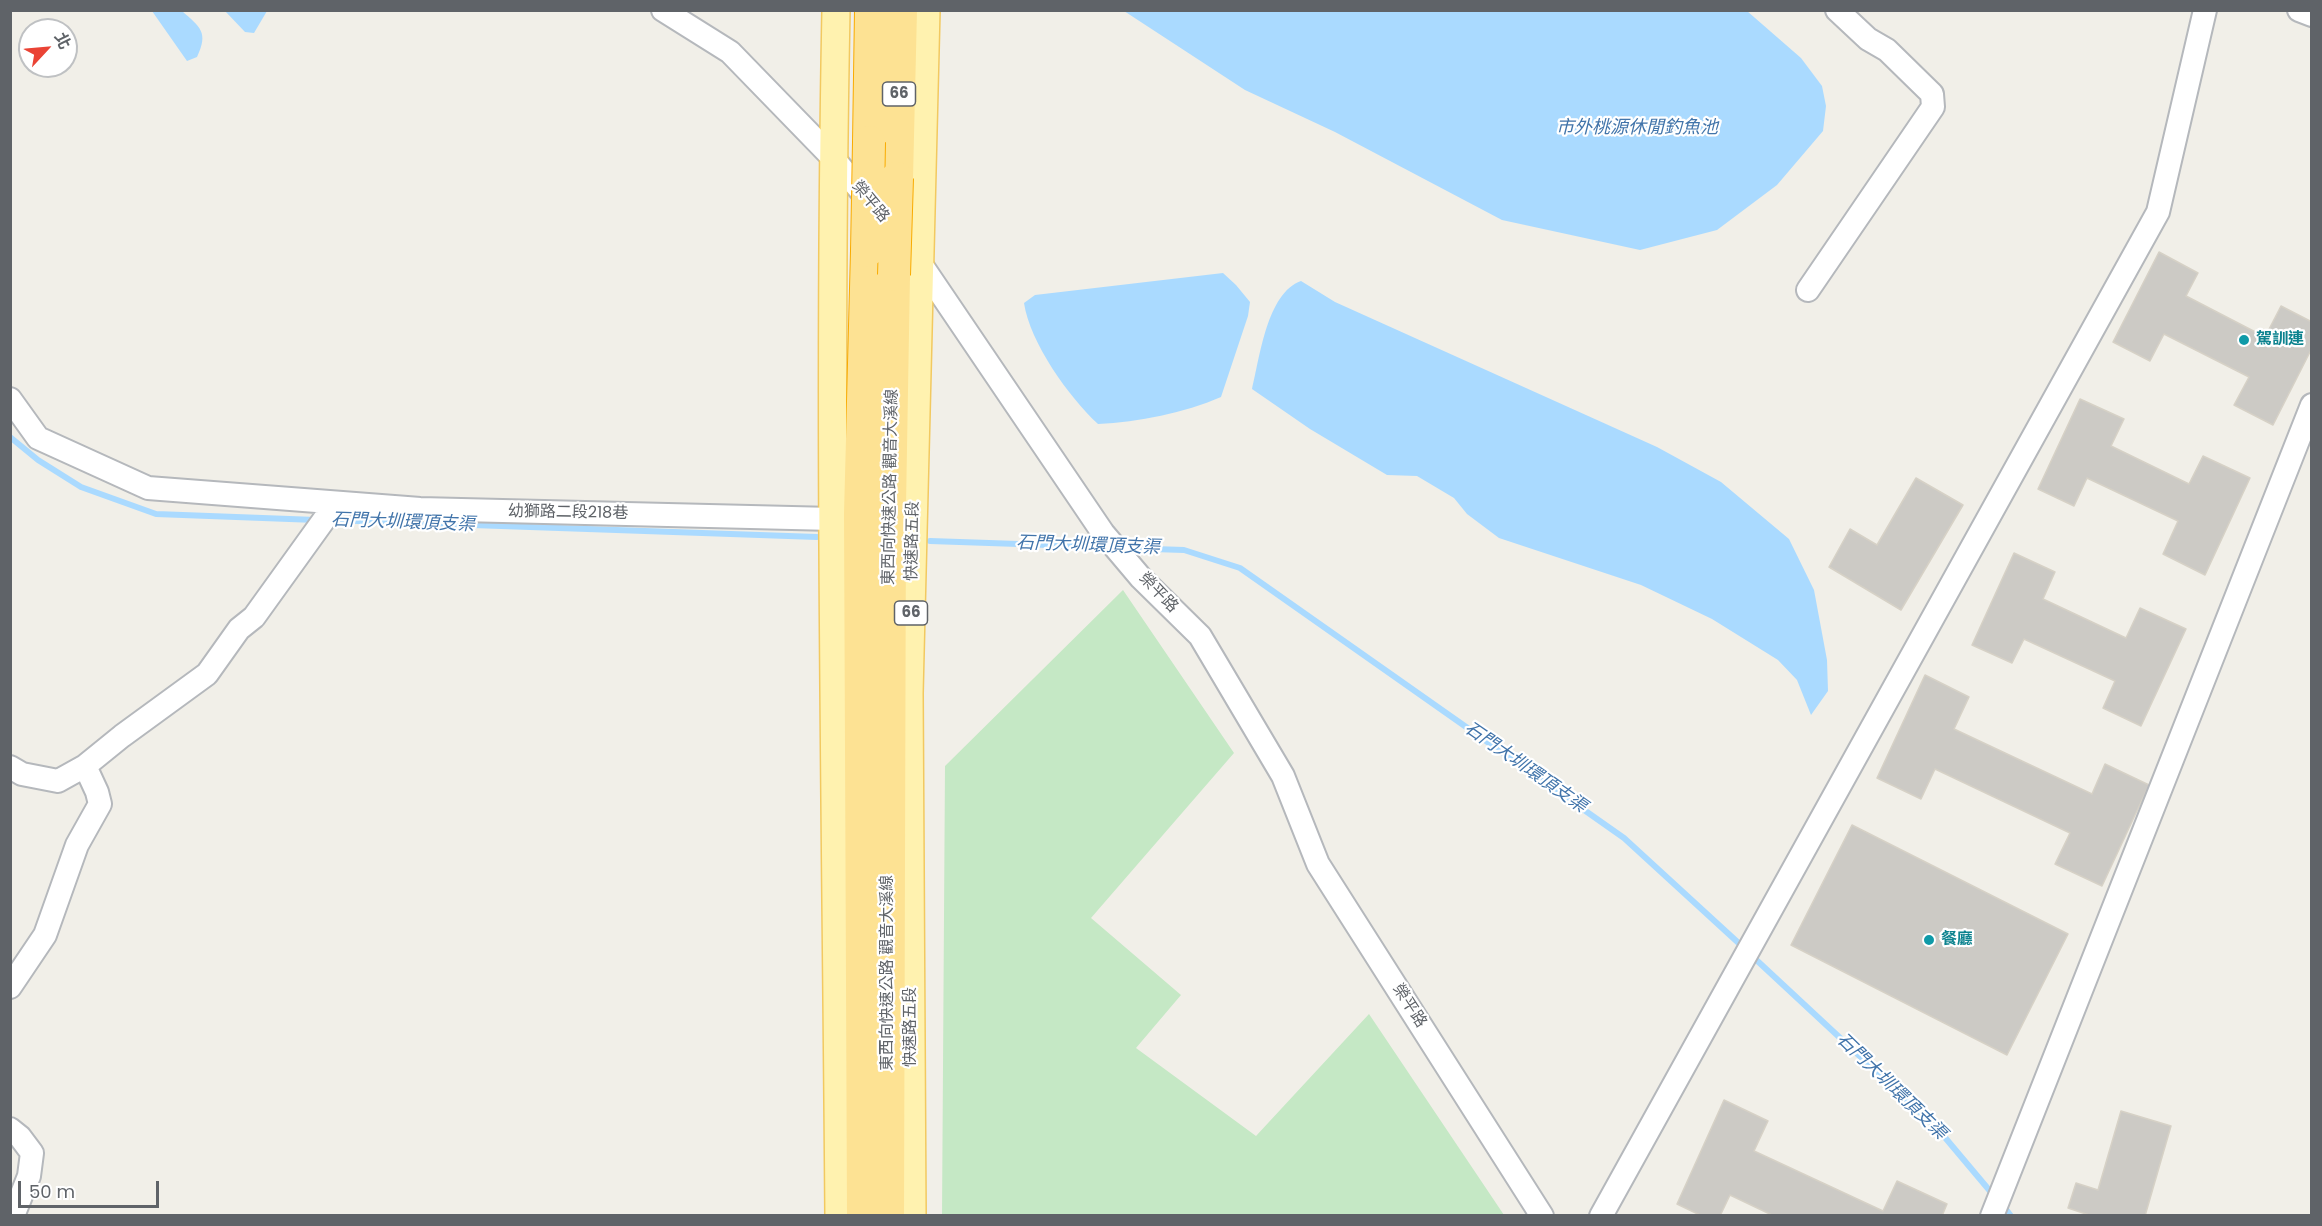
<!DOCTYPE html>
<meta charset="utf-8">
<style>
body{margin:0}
#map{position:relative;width:2322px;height:1226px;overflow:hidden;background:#f1efe8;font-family:Poppins,"Noto Sans TC",sans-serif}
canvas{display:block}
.frame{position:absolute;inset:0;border:12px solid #5f6368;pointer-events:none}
.north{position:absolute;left:18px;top:18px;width:60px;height:60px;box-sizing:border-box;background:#fff;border:2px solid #bfc1c3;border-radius:50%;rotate:64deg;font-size:16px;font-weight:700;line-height:24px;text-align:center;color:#5f6368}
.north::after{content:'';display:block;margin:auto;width:21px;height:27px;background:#ea4335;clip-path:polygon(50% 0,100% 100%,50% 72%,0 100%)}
.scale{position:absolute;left:18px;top:1181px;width:141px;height:27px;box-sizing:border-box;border:3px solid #5f6368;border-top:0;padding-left:8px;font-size:18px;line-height:21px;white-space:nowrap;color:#5f6368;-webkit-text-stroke:4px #fff;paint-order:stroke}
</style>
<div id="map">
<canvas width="2322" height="1226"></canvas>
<div class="frame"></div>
<div class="north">北</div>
<div class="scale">50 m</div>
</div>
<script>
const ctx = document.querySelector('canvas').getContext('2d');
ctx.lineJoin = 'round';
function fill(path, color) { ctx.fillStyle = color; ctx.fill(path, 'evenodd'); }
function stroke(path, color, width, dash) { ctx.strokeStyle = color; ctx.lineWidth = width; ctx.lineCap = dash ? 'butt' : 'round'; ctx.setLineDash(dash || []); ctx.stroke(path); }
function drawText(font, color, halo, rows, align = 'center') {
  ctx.font = font + ' Poppins,"Noto Sans TC",sans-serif'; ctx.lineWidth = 4.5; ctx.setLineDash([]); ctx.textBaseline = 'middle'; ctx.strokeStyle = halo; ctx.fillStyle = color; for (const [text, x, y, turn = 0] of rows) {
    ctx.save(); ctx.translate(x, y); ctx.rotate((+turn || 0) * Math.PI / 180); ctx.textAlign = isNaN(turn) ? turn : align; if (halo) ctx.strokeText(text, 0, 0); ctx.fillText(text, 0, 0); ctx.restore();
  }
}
const green = new Path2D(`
 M1123 590 1234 753 1091 918 1181 995 1136 1048 1256 1136 1369 1014 1504 1215H942L945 766Z`);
const water = new Path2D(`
 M152 11H182C200 27 209 32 197 57L187 61Z
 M225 11H267L254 33 245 32Z
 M1124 11H1747L1801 58 1822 86 1826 106 1823 131 1777 185 1717 230 1640 250 1502 220 1335 132 1245 90Z
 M1223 273 1236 285 1250 302 1248 316 1221 397C1184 413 1139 422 1098 424 1069 397 1030 343 1024 303L1035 295Z
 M1301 281 1335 302 1657 447 1721 482 1789 539 1814 590 1827 660 1828 691 1811 715 1797 680 1778 660 1712 619 1641 585 1499 538 1467 514 1454 498 1417 476 1387 475 1310 429 1252 389C1260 357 1267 293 1301 281Z`);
const stream = new Path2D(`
 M10 437 38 460 81 487 156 514 316 520
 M329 520 817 537
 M930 541 1107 547
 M1123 548 1184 550 1240 568 1624 838 1744 948
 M1751 955 1937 1128 1995 1197
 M2002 1204 2011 1216`);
const building = new Path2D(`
 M2159 252 2198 273 2186 296 2265 337 2281 306 2312 322V348L2273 425 2234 405 2249 377 2164 334 2150 361 2113 342Z
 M2080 399 2124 419 2111 446 2189 484 2203 456 2250 478 2205 575 2163 554 2178 521 2087 478 2074 506 2038 489Z
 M1916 478 1963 505 1901 610 1829 567 1850 529 1877 545Z
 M2014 553 2055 572 2043 599 2126 638 2140 608 2186 629 2141 726 2103 708 2115 681 2024 639 2012 663 1972 645Z
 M1925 675 1969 697 1954 729 2092 794 2105 764 2149 785 2102 886 2055 864 2070 833 1935 769 1921 799 1877 778Z
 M1852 825 2068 934 2007 1055 1791 945Z
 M1724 1100 1768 1121 1754 1151 1883 1211 1897 1181 1947 1204 1942 1216H1774L1730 1195 1720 1216H1702L1677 1204Z
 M2121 1111 2171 1126 2145 1216H2092L2068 1208 2076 1183 2098 1190Z`);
const minor = new Path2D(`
 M663 10 730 52 833 158 872 204
 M2299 10 2312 15
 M916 257 1103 533 1141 578 1200 636 1283 776 1318 864 1542 1216
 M1808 290 1933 107 1932 94 1887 50 1868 39 1837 10
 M10 399 38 438 148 488 420 509 833 519
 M10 767 22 774 58 781 85 766
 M10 987 45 935 77 845 100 804 97 792 85 766 122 736 207 674 239 629 254 617 336 503
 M10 1129 20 1137 32 1153 29 1176 13 1216
 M1601 1216 2158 212 2205 10
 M1992 1216 2312 405`);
const major = new Path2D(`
 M836 10C828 412 836 814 839 1216
 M912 1216 909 693 926 10`);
const highway = new Path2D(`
 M869 142 871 10
 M897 178 901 10
 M863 1216 860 514 867 251
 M888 1216 890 506 894 275`);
const highwayBridge = new Path2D(`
 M867 251 869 142
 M894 275 897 178`);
const markers = [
 [2244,340,6,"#0f9aa8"],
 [1929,940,6,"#0f9aa8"]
];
const shields = [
 [899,94,33],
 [911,613,33]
];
const shieldNames = [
 ["66",899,94],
 ["66",911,613]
];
const streetNames = [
 ["榮平路",870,202,50],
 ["東西向快速公路 觀音大溪線",891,487,-89],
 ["幼獅路二段218巷",568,513,1],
 ["快速路五段",913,541,-89],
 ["榮平路",1158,593,46],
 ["東西向快速公路 觀音大溪線",888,973,-90],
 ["榮平路",1409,1006,57],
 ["快速路五段",911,1027,-90]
];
const cultureNames = [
 ["駕訓連",2256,340],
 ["餐廳",1941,940]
];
const waterNames = [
 ["市外桃源休閒釣魚池",1637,128],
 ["石門大圳環頂支渠",403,523,2],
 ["石門大圳環頂支渠",1088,546,2],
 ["石門大圳環頂支渠",1525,768,35],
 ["石門大圳環頂支渠",1891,1087,44]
];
fill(green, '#c5e8c5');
fill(water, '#aadaff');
stroke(stream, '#aadaff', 6);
fill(building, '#cccac5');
stroke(building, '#d6d1c6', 1.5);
stroke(minor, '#b5b8bc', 26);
stroke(major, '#f2c960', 30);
stroke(highway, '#f9ab00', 34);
stroke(minor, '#fff', 22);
stroke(major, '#fff2af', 27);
stroke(highway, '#fde293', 32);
stroke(highwayBridge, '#f9ab00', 34, []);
stroke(highwayBridge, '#fde293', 32);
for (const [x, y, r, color] of markers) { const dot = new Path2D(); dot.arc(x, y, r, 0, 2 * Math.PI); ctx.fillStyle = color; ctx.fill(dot); stroke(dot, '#fff', 2); }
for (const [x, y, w] of shields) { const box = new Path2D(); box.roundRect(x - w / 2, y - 12, w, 24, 4.5); ctx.fillStyle = '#fff'; ctx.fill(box); stroke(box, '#5f6368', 1.5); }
drawText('bold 15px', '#5f6368', null, shieldNames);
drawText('16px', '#5f6368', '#fff', streetNames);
drawText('bold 16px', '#0d838f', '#fff', cultureNames, 'left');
drawText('italic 18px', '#4174aa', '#fff', waterNames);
</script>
